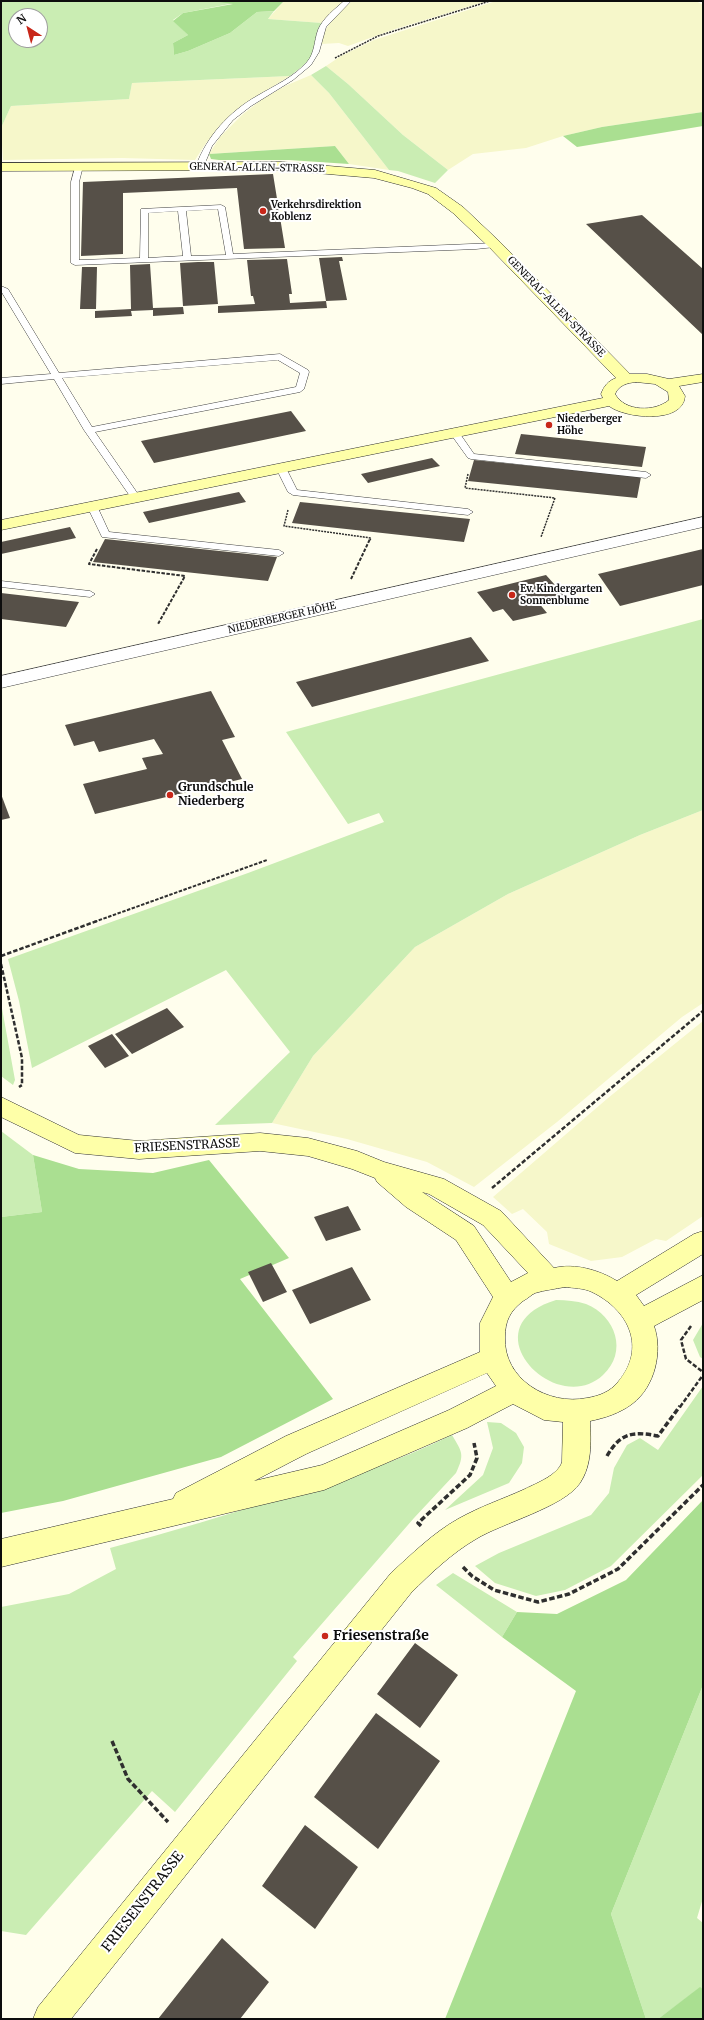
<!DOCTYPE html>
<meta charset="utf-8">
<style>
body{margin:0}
#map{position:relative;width:704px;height:2020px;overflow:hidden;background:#fffeed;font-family:Merriweather,serif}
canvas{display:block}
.frame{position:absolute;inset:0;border:2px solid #0d0d0d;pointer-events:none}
.north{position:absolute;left:8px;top:8px;width:40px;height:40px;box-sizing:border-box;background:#fff;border:1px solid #9e9e9e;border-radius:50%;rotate:324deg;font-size:11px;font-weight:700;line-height:16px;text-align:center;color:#0d0d0d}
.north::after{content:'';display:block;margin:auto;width:14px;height:18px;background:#c82719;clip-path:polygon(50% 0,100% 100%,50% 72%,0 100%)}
</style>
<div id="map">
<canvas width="704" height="2020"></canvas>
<div class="frame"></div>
<div class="north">N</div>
</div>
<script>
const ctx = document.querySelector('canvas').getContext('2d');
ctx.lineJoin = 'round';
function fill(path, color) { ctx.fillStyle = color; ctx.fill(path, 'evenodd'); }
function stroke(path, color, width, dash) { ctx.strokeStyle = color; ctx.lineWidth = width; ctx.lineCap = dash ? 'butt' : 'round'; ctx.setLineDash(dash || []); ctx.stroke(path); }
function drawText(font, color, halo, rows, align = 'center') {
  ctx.font = font + ' Merriweather,serif'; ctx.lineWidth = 4; ctx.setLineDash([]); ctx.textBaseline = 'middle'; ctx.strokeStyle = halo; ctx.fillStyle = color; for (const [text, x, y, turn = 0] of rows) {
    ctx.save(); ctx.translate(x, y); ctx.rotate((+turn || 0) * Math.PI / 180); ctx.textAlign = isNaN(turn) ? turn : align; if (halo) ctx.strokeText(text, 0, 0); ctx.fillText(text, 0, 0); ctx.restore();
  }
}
const farmland = new Path2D(`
 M284 1H345L322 23 268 19Z
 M352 1H487L395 29 348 46 339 43 321 44 323 34 332 19Z
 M496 1H696L703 5V112L602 127 563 136 526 148 473 154 448 170 403 135 348 84 326 66 341 56 374 40Z
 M311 75 329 93 389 170 349 164 335 146 209 154 220 137 242 115 261 100 285 86Z
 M290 76 244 104 206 143 195 160 122 158 3 160 1 128 11 106 129 99 132 83Z
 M703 810V1003L682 1017 557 1122 474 1187 427 1162 347 1139 272 1123 313 1056 415 947 508 894 640 835Z
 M703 1021V1216L666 1241 656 1239 622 1257 591 1261 549 1244 547 1232 523 1209 512 1214 493 1197 608 1098Z`);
const green = new Path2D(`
 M1 1H212L235 3 183 13 173 20 188 35 173 43 174 55 188 51 230 33 257 12 274 11 268 19 322 23C313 34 318 42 313 53 308 63 299 69 290 76L132 83 129 99 11 106 1 128ZM16 16H40V40H16Z
 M326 66 348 84 403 135 448 170 435 183 398 171 389 170 329 93 311 75Z
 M703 619V810L640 835 508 894 415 947 313 1056 272 1123 215 1125 290 1052 226 970 32 1068 19 1001 8 959 248 873 384 822 379 813 348 824 286 732Z
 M1 1003 15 1080 13 1085 1 1076Z
 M1 1131 33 1155 42 1212 1 1217Z
 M556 1300C567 1300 576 1301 586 1304 616 1316 628 1352 603 1375 556 1419 467 1327 556 1300Z
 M703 1323V1359L700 1357 693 1340Z
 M703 1386V1475L611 1566 565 1590 536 1596 495 1583 475 1566 499 1553 591 1515 609 1493 614 1468 627 1445 640 1438 658 1450Z
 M487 1422 501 1423 516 1433 524 1447 522 1463 509 1483 445 1510 483 1475 493 1448Z
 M452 1435C462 1452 465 1454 456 1473L414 1518 293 1657 297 1661 175 1812 152 1791 26 1935 1 1931V1607L69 1594 116 1569 110 1548C170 1532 230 1514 290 1495 346 1478 399 1461 452 1435Z
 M453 1573 517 1612 502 1637 436 1585Z
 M703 1685V1898L697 1918 703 1923V1989L700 1988 658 2019H646L611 1914Z`);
const forest = new Path2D(`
 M212 1H284L274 11 257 12 230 33 188 51 174 55 173 43 188 35 173 21 183 13 233 4Z
 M703 112V126L577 147 563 136 602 127Z
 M335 146 349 164 289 160H219L211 159 209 154Z
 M33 1155 79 1169 153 1173 209 1160 289 1258 240 1279 333 1399 221 1457 63 1501 1 1513V1217L42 1212Z
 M703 1500V1685L611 1914 646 2019H445L576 1691 502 1637 517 1612 557 1614 626 1580Z
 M700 1987 703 1989V2019H658Z`);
const building = new Path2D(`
 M273 174 285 248 244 249 237 188 123 193V254L81 256 83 182Z
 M642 215 703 269V335L586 224Z
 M342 257 343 261H339L347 300 326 301 319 258Z
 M287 259 292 294H289L290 303 326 301 327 308 218 313V306L255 304 253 296H251L247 260Z
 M198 262H214L218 304 183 306 180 263Z
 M150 264 153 308 183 307 184 314 153 316V310L131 311 132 316 95 318V311L131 309 130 265Z
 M82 267H97L96 309H80Z
 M291 411 306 431 154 463 141 441Z
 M521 434 646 447 642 467 515 454Z
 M432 458 440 466 368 483 361 474Z
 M474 460 641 477 637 498 468 481Z
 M239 492 246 502 149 523 143 512Z
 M300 502 470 519 464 542 292 523Z
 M70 527 76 538 1 554V542Z
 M105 539 277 557 268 581 93 562Z
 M703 549V585L620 606 598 574Z
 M546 575 564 595 538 602 547 613 513 621 503 609 493 612 477 592Z
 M1 593 79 602 66 627 1 619Z
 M471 637 489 661 312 707 296 682Z
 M211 691 235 737 222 740 242 779 95 814 83 784 147 769 142 758 163 754 154 739 99 752 94 741 74 746 65 725Z
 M1 794 10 818 1 820Z
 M167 1008 184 1027 132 1054 115 1034Z
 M112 1034 129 1056 105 1068 88 1046Z
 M348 1206 361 1230 326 1241 314 1217Z
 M271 1263 287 1292 263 1302 248 1272Z
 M352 1267 371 1300 310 1324 292 1290Z
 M415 1643 458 1675 420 1728 377 1694Z
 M376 1713 440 1761 378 1849 314 1797Z
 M305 1825 358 1867 315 1929 262 1886Z
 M222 1938 269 1982 240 2019H158Z`);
const pathFar3 = new Path2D(`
 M335 58 378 36 490 1
 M468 474 465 488 555 498 541 537
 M288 510 284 526 371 538 370 540`);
const pathFar2 = new Path2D(`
 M97 549 89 564 185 576 158 624
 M351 579 370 539
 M94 922 267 860`);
const pathFar1 = new Path2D(`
 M1 956 97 921
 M1 964 22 1058V1085L19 1087
 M492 1188 703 1011
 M691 1326 681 1340 686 1359 703 1372
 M680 1407 703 1375`);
const path = new Path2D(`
 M607 1456C620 1433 633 1431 658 1436L680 1406
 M421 1526 418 1523 470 1475 477 1458 474 1443
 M463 1567 472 1576 494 1590 538 1602 569 1594 618 1569 703 1485
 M112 1741 128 1779 168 1822`);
const lane = new Path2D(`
 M344 1H351L326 27 319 52 311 65 293 80 251 106 233 120 212 146 203 168H197L196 166C207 136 229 112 257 96 274 86 294 77 307 62 315 53 314 41 318 30 323 18 335 9 344 1Z
 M76 164 83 166 79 182V260L140 258 141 209 221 205 225 207 233 254 495 243 499 245 495 247 476 249 75 265 71 263V182ZM218 209 226 255 191 256 186 211ZM178 211 183 256 148 258V213Z
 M1 286 8 289 59 373 280 354 308 370 309 372 304 389 300 392 95 432 140 497 135 500 132 499 84 430 54 379 1 384V378L51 374 1 291ZM278 360 300 373 296 387 92 427 62 378Z
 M455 430 458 431 474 454 646 472 651 475 646 478 471 459 468 458 450 433Z
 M281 465 286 468 297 490 468 509 473 512 468 515 293 495 288 492 276 468Z
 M92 503 97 506 109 532 279 550 284 553 279 556 102 537 87 506Z
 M1 581 90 591 95 594 90 597 1 587Z`);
const street = new Path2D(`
 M703 517V527L1 688V676Z`);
const secondary = new Path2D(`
 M282 162 375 170 436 188 463 207 500 242 630 374H647L669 379 703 374V382L679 386 685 396C683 425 624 418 609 406L1 530V520L603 398 601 394C604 386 608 381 616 378L490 248 453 213 428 194 412 188 374 178 282 170 1 171V163ZM636 382 655 384 668 392 669 400C655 412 625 412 615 394 619 385 627 383 636 382Z
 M1 1097 79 1135 139 1141 260 1133 308 1138 357 1151 384 1162 444 1179 501 1211 554 1268C575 1263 599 1270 617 1281L694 1234 703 1231V1254L636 1295 644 1306 703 1275V1300L654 1326C663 1351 655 1387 632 1404 620 1413 605 1418 590 1421 591 1442 592 1465 580 1483 564 1507 502 1523 476 1539 452 1553 431 1573 411 1593L71 2019H33L38 2007 391 1573C412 1554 433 1533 458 1519 479 1507 503 1499 525 1489 537 1483 558 1475 562 1462L563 1422 544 1420 513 1404 467 1428 324 1490 1 1567V1539L173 1499 176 1493 286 1436 480 1352V1323L493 1297 456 1240 406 1207 377 1182 375 1178 352 1169 308 1156 260 1151 139 1159 75 1153 1 1117ZM422 1192 429 1194 483 1225 528 1273 511 1282 474 1226ZM565 1287C573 1288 584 1288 592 1292 629 1310 647 1348 618 1382 610 1392 599 1396 587 1398 548 1406 503 1379 505 1337 505 1321 510 1311 523 1301 527 1299 531 1295 535 1293 545 1290 555 1289 565 1287ZM487 1373 496 1386 449 1410 322 1465 254 1481 306 1454Z`);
const markers = [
 [263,211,4,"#c82719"],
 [549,425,4,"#c82719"],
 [512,595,4,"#c82719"],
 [170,795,4,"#c82719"],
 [325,1636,4,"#c82719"]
];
const farStreetnames = [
 ["GENERAL-ALLEN-STRASSE",257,168,1],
 ["GENERAL-ALLEN-STRASSE",556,307,46],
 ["NIEDERBERGER HÖHE",282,618,-13]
];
const farPoinames = [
 ["Verkehrsdirektion",271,205],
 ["Koblenz",271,217],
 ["Niederberger",557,419],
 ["Höhe",557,431],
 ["Ev. Kindergarten",520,589],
 ["Sonnenblume",520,601]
];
const poiNames = [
 ["Grundschule",178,788],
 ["Niederberg",178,802]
];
const streetNames = [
 ["FRIESENSTRASSE",187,1146,-3]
];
const nearPoinames = [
 ["Friesenstraße",333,1636]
];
const nearStreetnames = [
 ["FRIESENSTRASSE",143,1902,-52]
];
fill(farmland, '#f6f7ca');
fill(green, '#caedb3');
fill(forest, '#aadf91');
fill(building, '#565048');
stroke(lane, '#404040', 1);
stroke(street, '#404040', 1);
stroke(secondary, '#2f2f2f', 1);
stroke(pathFar3, '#2f2f2f', 1.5, [2, 1]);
stroke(pathFar2, '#2f2f2f', 2, [3.5, 1.5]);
stroke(pathFar1, '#2f2f2f', 2.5, [4.5, 2]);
stroke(path, '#2f2f2f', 3.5, [5.5, 2.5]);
fill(lane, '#fff');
fill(street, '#fff');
fill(secondary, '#feffa8');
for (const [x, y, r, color] of markers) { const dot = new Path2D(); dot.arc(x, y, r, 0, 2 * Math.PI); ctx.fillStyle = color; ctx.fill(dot); stroke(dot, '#fff', 1.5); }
drawText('10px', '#0d0d0d', '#fff', farStreetnames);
drawText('bold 10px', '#0d0d0d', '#fff', farPoinames, 'left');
drawText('bold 12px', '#0d0d0d', '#fff', poiNames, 'left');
drawText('12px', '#0d0d0d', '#fff', streetNames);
drawText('bold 14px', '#0d0d0d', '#fff', nearPoinames, 'left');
drawText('14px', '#0d0d0d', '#fff', nearStreetnames);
</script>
